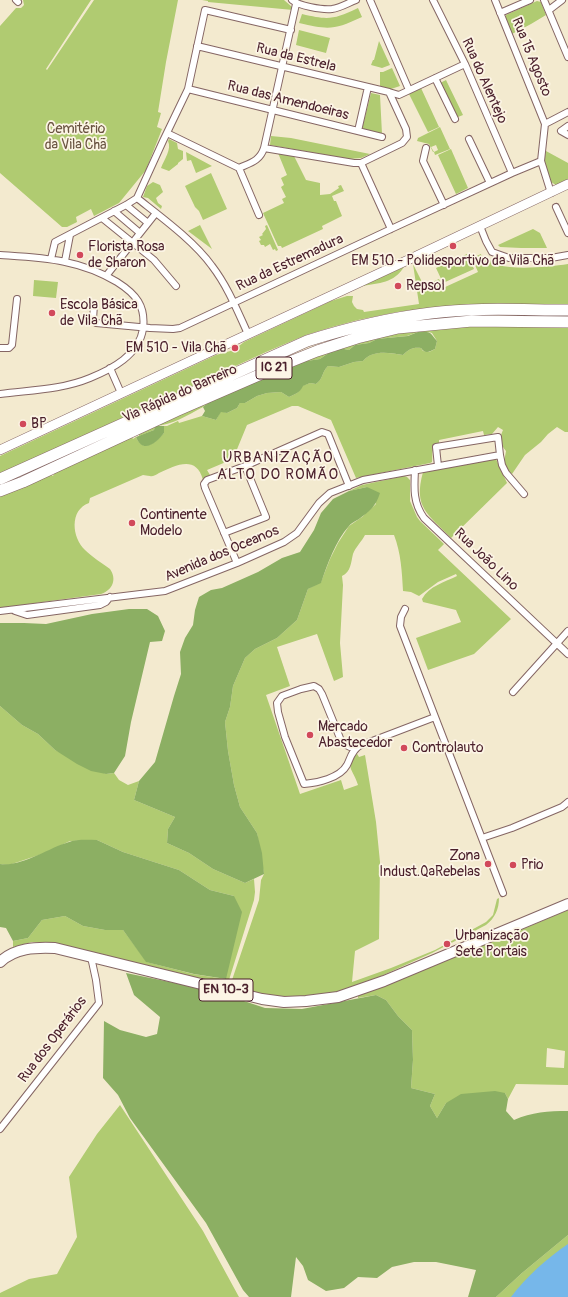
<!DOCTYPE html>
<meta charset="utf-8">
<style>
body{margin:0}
canvas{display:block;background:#f3eacf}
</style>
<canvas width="568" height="1297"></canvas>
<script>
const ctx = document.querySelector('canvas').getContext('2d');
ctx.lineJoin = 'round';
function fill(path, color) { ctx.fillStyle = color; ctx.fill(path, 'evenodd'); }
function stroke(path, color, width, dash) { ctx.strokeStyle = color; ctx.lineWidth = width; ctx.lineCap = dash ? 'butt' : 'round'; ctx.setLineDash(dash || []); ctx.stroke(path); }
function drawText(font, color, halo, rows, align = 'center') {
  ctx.font = font + ' Pangolin,sans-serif'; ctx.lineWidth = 3.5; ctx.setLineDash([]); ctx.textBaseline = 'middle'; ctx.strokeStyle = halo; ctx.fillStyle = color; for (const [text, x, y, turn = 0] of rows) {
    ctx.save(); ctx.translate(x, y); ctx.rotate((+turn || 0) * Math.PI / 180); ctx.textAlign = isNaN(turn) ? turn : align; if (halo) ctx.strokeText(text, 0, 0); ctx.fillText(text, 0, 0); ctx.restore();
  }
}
const green = new Path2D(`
 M23 0H91L46 69 47 70 94 0H178L166 62 158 112 161 113 157 127 162 129 146 170 119 203 94 216 91 209 76 217 77 222 67 227H62L0 173V26L16 8H21L24 5Z
 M202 0H284L292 7 293 10 208 2V1Z
 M537 1 541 2 546 15 531 24 512 34 505 18 506 15Z
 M358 8 362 17C334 30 329 30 299 23L302 14C328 20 333 20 358 8Z
 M299 30 330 38 326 53 296 45Z
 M379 41 390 65 382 68 371 65 373 60H374Z
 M392 68 400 86 391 89 380 87V72H383Z
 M446 80 463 115 458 117H455L440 83Z
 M421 88 439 127 428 132 409 94Z
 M371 93 380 95 382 134 362 129Z
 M440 127 450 149 435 155 434 152 438 150 436 145 431 147 434 152H433L429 144 417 141 418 138Z
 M271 136 291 138 370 154 361 158 349 159 270 145Z
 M169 139 177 143 178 149 183 151V159L178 163V164L169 171 161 168C164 160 172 149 168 141Z
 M451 149 468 188 456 194 438 155Z
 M546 151 568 163V180L556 185 551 182 544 161Z
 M186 152 212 166 196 173 191 160 187 161Z
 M278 153 294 156 306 180 320 183V195L330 194 339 188 338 186 341 185 344 191 332 196 334 201H336L342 216 322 226 323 229 282 248 281 246H278L263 213 284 203 282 199 286 197 281 187 284 185 281 178 287 175Z
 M211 173 227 209 203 220 199 211 195 207 185 186Z
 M153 182 160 185 163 192 156 198 158 203 162 206 161 209 148 198 143 197 147 186Z
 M200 225 212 249 188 231Z
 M267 225 278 250 276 251 275 249 273 250 270 244 265 247 264 245H261L259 241 261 240 259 237 263 235 262 234 266 229 265 226Z
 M533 229 540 233 547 248H521L500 247 498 245Z
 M467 254 474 269 443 283 436 268Z
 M481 254 482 258 486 256C489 260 493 263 498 265 516 270 549 267 568 264V306L420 309 397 312 358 320 332 327 306 335 266 352 0 474V456L216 355 234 350 244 342 331 301 347 296H353L352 302 354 306 357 309 363 310 364 312 419 304 413 264 424 286 439 279 443 288 478 272 472 258Z
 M404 267C394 283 379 283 362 286Z
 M34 280 58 282 56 298 33 296Z
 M482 326 568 328V432H565L557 427 548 434 541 442 525 455 512 474C502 465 504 463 506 451 500 444 499 438 503 430L498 427 492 434 484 435 483 431 439 440V444C430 448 433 454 432 462L430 463 356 478 331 420 298 406H292L247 425 233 459 207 470 210 475 203 480C196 454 175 466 159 473 156 475 152 477 150 476 147 476 145 475 143 475L90 498 89 503C69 510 72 538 85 550 92 557 102 563 110 569 117 579 113 590 101 594L0 608V495L51 475 53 476 55 472 132 437 133 439 136 437C143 454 156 442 164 433V426H167L178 421 179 423 202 416 216 420 221 411 227 413 237 408 240 403H245L257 396 267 393 281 392 289 397C295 394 300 393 302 386L310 383 316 384C324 378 321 373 328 366L339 367 354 362 363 361C373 349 389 353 403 355 409 349 413 347 421 348L423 351 429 352 435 349 437 341 432 333 429 332H418L407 336 377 339 369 343 355 345 349 350 339 348 336 351 330 352 320 359 301 362 299 364 287 369 274 372 270 376 249 383 238 389 224 396 216 398 212 401H210L203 407C188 415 172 425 155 426L154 430 139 436V433L147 429C214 398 279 364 350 344 393 332 438 327 482 326Z
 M496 459 507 483 451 538C428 514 413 508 423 472Z
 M404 476 407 477 410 480V501L417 517 420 521 444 544 438 550 511 619 474 654 428 670 416 638 461 622 456 610 423 602 422 599C429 586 445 582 457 576L456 574 438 582 419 596 411 592 403 591C402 572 401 553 394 535H365C362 541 355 548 353 554 351 562 351 572 342 576L343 585 340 643 343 677 334 681 317 634 277 647 290 686 266 695 300 794 341 780 344 790 358 785C353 768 345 770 356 752L359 757 365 755 376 822 380 862 379 939 355 951 352 982 391 968 435 950 486 922 493 915 497 899 499 898C499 909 495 918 486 925L432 953 370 981 330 994 313 997H276L235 988 232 985V980L259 900 261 880 264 874 257 833 240 807 234 785 228 751 225 722 230 707 233 686 245 658 255 649 277 638 297 620 308 589 321 582 330 559 338 543 349 526 362 517 376 504 367 487 349 491 362 485Z
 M0 706 22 725 38 734 55 750 106 774 114 773 119 780 128 785 139 781 134 800 175 817 168 829 167 843 189 853 213 869 245 883 254 879 255 892 254 900 229 980 227 983 222 984 152 968 52 943 32 942 13 947V941L28 938 42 920 65 916 83 926 105 930H123L147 962 193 974 225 979 234 896 210 890 179 870 123 852 97 840 70 841 42 854 9 865 0 864Z
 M568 910V1085L516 1084 508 1099 505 1093 446 1103 437 1118 430 1106 435 1094 411 1088 413 1060 412 1030 398 1016 386 1000 376 995 358 998V994L504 937ZM547 1048 565 1051 564 1068 546 1067Z
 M120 1105 203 1231 239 1297H0V1293L29 1279 57 1274 77 1237 69 1177 97 1134Z
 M568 1235V1297H496L522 1273Z`);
const forest = new Path2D(`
 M418 332C433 332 428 331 437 341L435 349C429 352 425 354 421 348 413 347 409 349 403 355 390 353 373 349 363 361L354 362 339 367 328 366C321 373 324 378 316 384L310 383 303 386C300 393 295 394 289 397L281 392 267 393 257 396 245 403H240L237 408 227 413 221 412 216 420 202 416 205 411 203 407 210 401 299 364 300 362 320 359 330 352 336 351 339 348 349 350 355 345 369 343 377 339 408 336Z
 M155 426H164V433C157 442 143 455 136 437L154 430Z
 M367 487 380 493C376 506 370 511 359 519 356 521 351 523 349 526 336 540 327 565 321 583L308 589 297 620 277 638 255 649 245 658 233 686 230 707 225 722 228 751 234 785 240 807 257 833 262 853 264 874 245 883 213 869 189 853 167 843 168 829 175 817 134 800 139 781 155 762 174 696 181 674 180 652 185 638 193 625 195 610 199 597 211 590 222 588 258 572 282 558 300 552 314 530 321 513 333 499 349 491Z
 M129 609H147L158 616 165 631 162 641 150 642 131 722 125 756 114 773 106 774 91 771 77 764 55 750 38 734 22 725 0 706V623H24L46 624 92 614Z
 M97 840 123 852 179 870 210 890 234 896 242 912 226 979 194 974 146 962 123 930H105L83 926 65 916 42 920 28 938 13 941 6 928 0 927V864C22 867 48 848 69 842 77 839 88 840 97 840Z
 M126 973 214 991 265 1008 302 1009 376 995 386 1000 398 1016 412 1030 413 1060 411 1088 435 1094 430 1106 437 1118 446 1103 461 1094 495 1091 505 1093 508 1099 506 1111 514 1120C532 1112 548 1111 568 1111V1235L522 1273 496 1297H468L476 1270 436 1262H414L392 1267 377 1278 358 1277 344 1288 326 1291 308 1280 303 1266 296 1257 291 1297H249L243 1290 206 1223 130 1118 118 1095 103 1078 104 1021 120 1030 146 1037 157 1034 160 1017 134 995Z`);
const water = new Path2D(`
 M568 1244V1297H511C526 1277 547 1258 568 1244Z`);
const minor = new Path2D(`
 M16 0 18 2
 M292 0C299 6 322 10 332 9 340 8 348 3 356 0
 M370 0 409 90
 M433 0 465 64 512 173
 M495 0 545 124 541 161 551 193
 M544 0 568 57
 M549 10 562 0
 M500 13 530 0
 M197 46 389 92
 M435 78 455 119
 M188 89 382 137
 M545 124 568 112
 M568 126 561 131 568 135
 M358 131 368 87
 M167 133 239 168C250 163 260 161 264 148L354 163H361L402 143 407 137 406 129 389 92 399 95 465 64
 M469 139 490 183
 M264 148 296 4
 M426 148 423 161 444 205
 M361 163 391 229
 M239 168 259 215
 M137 198C161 217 194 241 212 266 228 287 237 310 248 334
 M126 205 148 223
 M556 207 568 233
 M114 211 140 233
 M102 218 154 260 176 286
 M480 226 486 241 492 252 509 258H551L568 255
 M0 255C43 258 79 259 117 282 136 294 146 306 143 329 139 355 112 369 90 378 61 390 30 390 0 394
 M51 259 55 242 126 205 137 198 163 141 188 89 205 10 291 30
 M65 261 70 235
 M106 276 156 213
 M94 305 93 319 96 323 150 328 173 329 180 328 391 229 512 173 541 161
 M0 348H9L12 345 17 299
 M110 368 121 393
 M500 455 502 465 506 473 524 494
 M415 470C414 488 413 503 424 518L568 654
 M224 533 266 517 245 466
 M237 563 205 488 204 484 207 480 245 466 322 432 328 434 349 486
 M405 609 401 617 400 626 503 893
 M0 611 165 591 237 563 284 542 297 533 319 503 330 493 363 480 500 455 498 437 436 447 438 466
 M15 611 27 615 100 605 106 602 110 597
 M513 692 568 631
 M359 746 350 747 342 743 322 694 319 689 314 686 301 689 282 696 277 703 278 712 285 737 304 784C317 783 340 778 347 765 351 757 351 752 359 746L435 717
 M482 838 512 828 562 807 568 802
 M0 1129 99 1003 96 980 91 957`);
const secondary = new Path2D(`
 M0 450 212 351 410 259 568 184`);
const primary = new Path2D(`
 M0 962C15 948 35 947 55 948L262 999 284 1002 306 1001 338 997 384 981 568 904`);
const trunk = new Path2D(`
 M0 479 307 341C348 328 389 318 431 313 476 307 523 310 568 310
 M0 491 23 482 176 411 282 365 317 351 357 338 398 328 472 321 568 322`);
const markers = [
 [453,246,4,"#d1495b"],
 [80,255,4,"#d1495b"],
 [398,286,4,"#d1495b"],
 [52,313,4,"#d1495b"],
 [235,348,4,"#d1495b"],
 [23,424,4,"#d1495b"],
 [132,523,4,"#d1495b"],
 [310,735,4,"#d1495b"],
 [404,748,4,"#d1495b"],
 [488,864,4,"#d1495b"],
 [513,865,4,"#d1495b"],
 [447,944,4,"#d1495b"]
];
const shields = [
 [274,368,36],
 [226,990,54]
];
const shieldNames = [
 ["IC 21",274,368],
 ["EN 10-3",226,990]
];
const streetNames = [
 ["Rua 15 Agosto",531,57,68],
 ["Rua da Estrela",296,58,14],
 ["Rua do Alentejo",484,81,66],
 ["Rua das Amendoeiras",288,101,14],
 ["Rua da Estremadura",290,263,-25],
 ["Via Rápida do Barreiro",180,394,-24],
 ["Avenida dos Oceanos",222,554,-23],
 ["Rua João Lino",486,560,44],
 ["Rua dos Operários",53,1040,-53]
];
const parkNames = [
 ["Cemitério",76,129],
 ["da Vila Chã",76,145]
];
const poiNames = [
 ["Florista Rosa",88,247],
 ["de Sharon",88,263],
 ["EM 510 - Polidesportivo da Vila Chã",453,261,"center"],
 ["Repsol",406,286],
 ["Escola Básica",60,305],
 ["de Vila Chã",60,321],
 ["EM 510 - Vila Chã",227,348,"right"],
 ["BP",31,424],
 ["Continente",140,515],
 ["Modelo",140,531],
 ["Mercado",318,727],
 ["Abastecedor",318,743],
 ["Controlauto",412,748],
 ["Zona",480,856,"right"],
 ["Indust.QªRebelas",480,872,"right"],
 ["Prio",521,865],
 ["Urbanização",455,936],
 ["Sete Portais",455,952]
];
const neighbourhoodNames = [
 ["URBANIZAÇÃO",278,458],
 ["ALTO DO ROMÃO",278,475]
];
fill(green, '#b0cb71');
fill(forest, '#8caf63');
fill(water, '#76b7ea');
stroke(minor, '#856664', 8);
stroke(secondary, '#856664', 10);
stroke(primary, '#856664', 12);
stroke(trunk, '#856664', 12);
stroke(minor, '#fff', 6);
stroke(secondary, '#fff', 9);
stroke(primary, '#fff', 10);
stroke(trunk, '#fff', 11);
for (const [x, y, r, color] of markers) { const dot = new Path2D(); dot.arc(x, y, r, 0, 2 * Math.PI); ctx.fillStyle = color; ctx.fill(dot); stroke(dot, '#fcf5e5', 1.5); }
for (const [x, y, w] of shields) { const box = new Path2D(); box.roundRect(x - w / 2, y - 11, w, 22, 3); ctx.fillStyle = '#fcf5e5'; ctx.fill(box); stroke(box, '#4a1f2b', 1); }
drawText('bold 13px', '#4a1f2b', null, shieldNames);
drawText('14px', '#4a1f2b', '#fcf5e5', streetNames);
drawText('14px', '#695340', '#fcf5e5', parkNames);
drawText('14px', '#4a1f2b', '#fcf5e5', poiNames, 'left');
ctx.letterSpacing = '1px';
drawText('15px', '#4a1f2b', '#fcf5e5', neighbourhoodNames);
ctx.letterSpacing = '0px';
</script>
